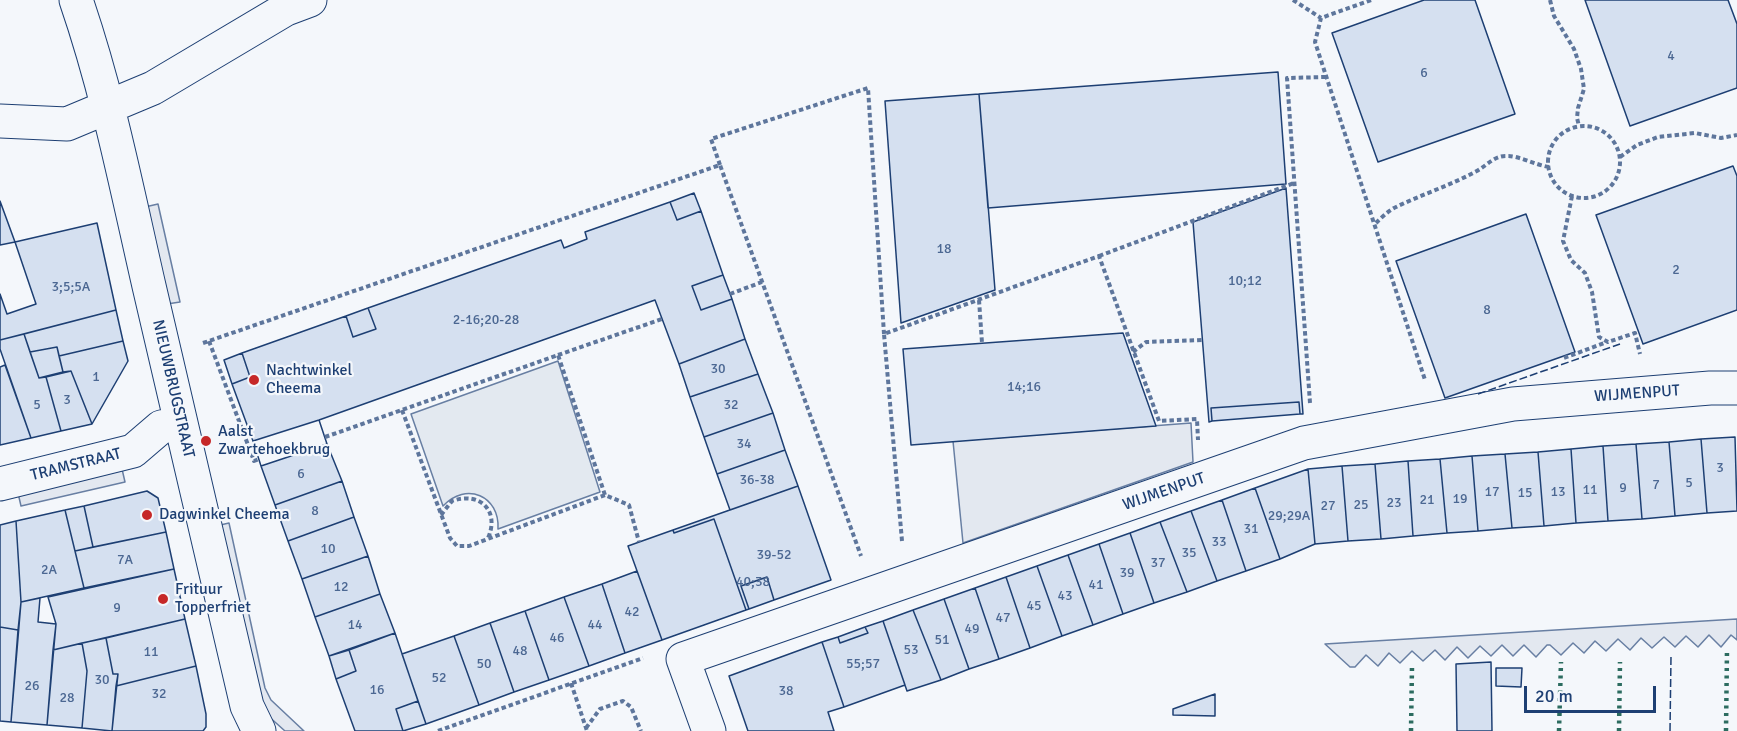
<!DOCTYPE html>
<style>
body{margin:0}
#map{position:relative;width:1737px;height:731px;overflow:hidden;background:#f4f7fb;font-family:Signika,sans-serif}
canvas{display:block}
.scale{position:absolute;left:1524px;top:686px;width:132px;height:27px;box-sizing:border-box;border:3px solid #1d3f73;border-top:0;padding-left:8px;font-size:18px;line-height:21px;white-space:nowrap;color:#1d3f73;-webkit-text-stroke:4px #f4f7fb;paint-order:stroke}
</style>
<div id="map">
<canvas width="1737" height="731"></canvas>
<div class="scale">20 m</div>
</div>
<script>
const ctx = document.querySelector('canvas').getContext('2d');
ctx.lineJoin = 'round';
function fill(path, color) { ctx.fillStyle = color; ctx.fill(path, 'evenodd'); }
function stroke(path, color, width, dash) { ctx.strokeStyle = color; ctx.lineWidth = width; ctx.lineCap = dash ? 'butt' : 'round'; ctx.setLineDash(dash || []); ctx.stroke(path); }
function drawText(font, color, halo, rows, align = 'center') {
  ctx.font = font + ' Signika,sans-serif'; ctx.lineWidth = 4.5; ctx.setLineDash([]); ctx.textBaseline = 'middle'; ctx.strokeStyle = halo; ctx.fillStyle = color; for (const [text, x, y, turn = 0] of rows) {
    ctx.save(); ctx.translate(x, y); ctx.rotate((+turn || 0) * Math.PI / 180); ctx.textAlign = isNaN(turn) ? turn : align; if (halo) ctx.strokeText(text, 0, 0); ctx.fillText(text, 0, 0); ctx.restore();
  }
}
const green = new Path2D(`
 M558 361 600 492 498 529C500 496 466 481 443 506L411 414Z`);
const parking = new Path2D(`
 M158 204 180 302 167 304 145 207Z
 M1191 423 1193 462 963 543 953 441Z
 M122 469 125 482 21 506 18 493Z
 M229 523 265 688 271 700 304 731H285L266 714 216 526Z
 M1737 619V640L1731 635 1721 647 1709 635 1698 647 1686 636 1675 647 1664 637 1652 648 1641 638 1630 650 1618 639 1606 651 1595 641 1584 653 1573 643 1561 655 1550 645H1547L1536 657 1524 645 1513 656 1502 645 1491 656 1480 646 1468 658 1457 647 1445 660 1435 650 1423 661 1412 651 1400 663 1389 653 1378 666 1366 655 1355 667H1350L1325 644Z`);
const building = new Path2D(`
 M1424 0H1475L1515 114 1378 162 1332 33Z
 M1585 0H1728L1737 24V88L1630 126Z
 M1278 72 1286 184 988 208 979 94Z
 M979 94 995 290 901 323 885 101Z
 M1733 166 1737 176V310L1643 344 1596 215Z
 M1286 188 1303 414H1300L1299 402 1211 408 1212 421 1209 422 1193 222Z
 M694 193 701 211 677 220 670 202Z
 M0 201 15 242 0 245Z
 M670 202 677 220 701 211 723 275 692 286 701 310 732 299 745 339 679 364 655 300 319 420 253 441 232 384 250 377 242 353 346 316 353 337 376 329 368 308 561 240 564 248 587 239 585 232Z
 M1526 214 1575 352 1445 398 1396 261Z
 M97 223 116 310 0 340V294L7 314 36 304 15 242Z
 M723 275 732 299 701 310 692 286Z
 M368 308 376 329 353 337 346 316Z
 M116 310 123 341 59 356 57 347 30 352 24 334Z
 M1123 333 1156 426 911 445 903 349Z
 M24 334 39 378 46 377 61 431 31 438 0 349V340Z
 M745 339 758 374 690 397 679 364Z
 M123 341 128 361 92 424 71 371 63 372 59 356Z
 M57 347 63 372 39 378 30 352Z
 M242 353 250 377 232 384 224 360Z
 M5 365 31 438 0 445V367Z
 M71 371 92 424 61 431 46 377Z
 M758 374 773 413 704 437 690 397Z
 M1299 402 1300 414 1212 421 1211 408Z
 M773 413 785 450 717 474 704 437Z
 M319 420 327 444 261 466 253 441Z
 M319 420 327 444 261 466 253 441Z
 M1735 437 1737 511 1707 513 1701 439Z
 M1701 439 1707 513 1675 516 1669 442Z
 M1669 442 1675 516 1642 519 1636 444Z
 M327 444 342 481 275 505 261 466Z
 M1636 444 1642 519 1608 521 1603 446Z
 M1603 446 1608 521 1576 523 1571 449Z
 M1571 449 1576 523 1544 526 1538 452Z
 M785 450 798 486 730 510 717 474Z
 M1538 452 1544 526 1512 528 1505 454Z
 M1505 454 1512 528 1478 531 1472 456Z
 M1472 456 1478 531 1447 533 1440 459Z
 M1440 459 1447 533 1413 536 1408 461Z
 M1408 461 1413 536 1381 539 1375 464Z
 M1375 464 1381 539 1348 541 1342 466Z
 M1342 466 1348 541 1315 544 1308 469Z
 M1308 469 1315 544 1280 559 1255 488Z
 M342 481 354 517 288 541 275 505Z
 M798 486 831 580 774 600 767 577 753 582 741 586 749 609 746 610 714 519 674 533 673 530Z
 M1255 488 1280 559 1246 571 1222 500Z
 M147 491 158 498 166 532 93 547 84 506Z
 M1222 500 1246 571 1217 581 1191 511Z
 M84 506 93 547 75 551 65 510Z
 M65 510 84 588 21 602 16 521Z
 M1191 511 1217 581 1187 592 1160 522Z
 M354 517 368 556 302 579 288 541Z
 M714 519 746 610 662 640 628 546 673 530 674 533Z
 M16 521 21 602 18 630 0 627V525Z
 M1160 522 1187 592 1154 603 1130 533Z
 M166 532 174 569 84 588 75 551Z
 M1130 533 1154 603 1123 614 1099 544Z
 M1099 544 1123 614 1093 625 1068 555Z
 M1068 555 1093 625 1062 636 1037 566Z
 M368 556 380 594 315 617 302 579Z
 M1037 566 1062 636 1030 648 1006 577Z
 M174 569 185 619 53 650 56 624 48 597Z
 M637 571 662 640 625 653 602 584Z
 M767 577 774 600 749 609 741 586Z
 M1006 577 1030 648 999 659 975 588Z
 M602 584 625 653 589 666 564 597Z
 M975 588 999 659 969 669 944 599Z
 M380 594 395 633 329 656 315 617Z
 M564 597 589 666 549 680 525 611Z
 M40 598 38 622 56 624 47 725 11 722 21 602Z
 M944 599 969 669 941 680 913 610Z
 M913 610 941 680 907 691 883 621Z
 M525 611 549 680 514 692 490 623Z
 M185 619 196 666 116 686 118 674H113L106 638Z
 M883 621 905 685 844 707 822 642 838 637 840 643 868 633 865 627Z
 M490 623 514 692 479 705 454 636Z
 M0 627 18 630 11 722 0 721Z
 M865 627 868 633 840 643 838 637Z
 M395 633 418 701 396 709 403 731H355L336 679 356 671 349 650Z
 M454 636 479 705 426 724 402 654Z
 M106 638 113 674H118L112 731 82 728 87 671 82 643Z
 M822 642 844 707 828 712 834 731H748L729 676Z
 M82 643 87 671 82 728 47 725 53 650Z
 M349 650 356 671 336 679 329 656Z
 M1491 662 1492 731H1457L1456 664Z
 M196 666 206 714V727L203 731H112L116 686Z
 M1496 668H1522L1521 687 1496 686Z
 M1215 694V716L1173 715V709Z
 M418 701 426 724 403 731 396 709Z`);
const path = new Path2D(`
 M1293 0 1321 18
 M1371 0 1321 18 1315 42 1425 380
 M1550 0 1554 16 1574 49 1581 69 1584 89 1578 108 1577 118 1579 126
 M1548 162a36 36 0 1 1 72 0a36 36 0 1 1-72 0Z
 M1620 157 1637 145 1658 137 1695 133 1721 138 1737 135
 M720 165 711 139 868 88 884 334
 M1572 196 1563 241 1571 260 1585 273 1592 292 1599 337 1608 342 1635 333 1640 354
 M1376 223C1381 218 1387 212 1394 208 1420 195 1449 186 1475 172 1487 166 1494 155 1508 156 1519 156 1536 165 1549 167
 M1099 256 1294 183
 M730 294 762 282
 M979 300 982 343
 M209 341 254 461 259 459
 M203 343 720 165 861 556
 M1133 352 1146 342 1202 340
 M558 355 662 319
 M1564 358 1607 342
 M1310 403 1287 78 1326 77
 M402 410 450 538 457 546H469L605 495
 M325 437 558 355 605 495 629 505 639 542
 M441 515 452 501C480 491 500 511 488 538
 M902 541 884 334 1099 256 1159 421 1197 419 1198 440
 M571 683 587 731
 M586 728 600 709 623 701 631 707 641 731
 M438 731 643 658`);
const street = new Path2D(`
 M76 0C108 93 127 190 149 286 181 426 214 566 247 706L259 731
 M0 121 67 124 153 88 286 9 310 0
 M0 484 133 451 161 427 180 423
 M709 731 683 659 1304 443 1513 404 1710 388H1737`);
const hedge = new Path2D(`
 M1411 731 1412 666
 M1559 731 1561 662
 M1619 731 1620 662
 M1726 731 1727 650`);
const fence = new Path2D(`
 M1478 394 1620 344
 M1670 731 1671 656`);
const markers = [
 [254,380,6,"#c62828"],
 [206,441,6,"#c62828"],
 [147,515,6,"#c62828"],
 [163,599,6,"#c62828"]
];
const numberNames = [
 ["4",1671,56],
 ["6",1424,73],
 ["18",944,249],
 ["2",1676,270],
 ["10;12",1245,281],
 ["3;5;5A",71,287],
 ["8",1487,310],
 ["2-16;20-28",486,320],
 ["30",718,369],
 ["1",96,377],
 ["14;16",1024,387],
 ["3",67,400],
 ["5",37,405],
 ["32",731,405],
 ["34",744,444],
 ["3",1720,468],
 ["6",301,474],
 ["36-38",757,480],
 ["5",1689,483],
 ["7",1656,485],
 ["9",1623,488],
 ["11",1590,490],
 ["17",1492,492],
 ["13",1558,492],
 ["15",1525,493],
 ["19",1460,499],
 ["21",1427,500],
 ["23",1394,503],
 ["25",1361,505],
 ["27",1328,506],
 ["8",315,511],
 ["29;29A",1289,516],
 ["31",1251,529],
 ["33",1219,542],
 ["10",328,549],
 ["35",1189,553],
 ["39-52",774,555],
 ["7A",125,560],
 ["37",1158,563],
 ["2A",49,570],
 ["39",1127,573],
 ["40;38",753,582],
 ["41",1096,585],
 ["12",341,587],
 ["43",1065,596],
 ["45",1034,606],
 ["9",117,608],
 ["42",632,612],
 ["47",1003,618],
 ["14",355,625],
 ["44",595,625],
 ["49",972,629],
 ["46",557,638],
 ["51",942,640],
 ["53",911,650],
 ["48",520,651],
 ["11",151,652],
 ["50",484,664],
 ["55;57",863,664],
 ["52",439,678],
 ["30",102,680],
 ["26",32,686],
 ["16",377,690],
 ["38",786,691],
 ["32",159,694],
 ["28",67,698]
];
const poiNames = [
 ["Nachtwinkel",266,371],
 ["Cheema",266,389],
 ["Aalst",218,432],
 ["Zwartehoekbrug",218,450],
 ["Dagwinkel Cheema",159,515],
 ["Frituur",175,590],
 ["Topperfriet",175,608]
];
const streetNames = [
 ["NIEUWBRUGSTRAAT",173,389,77],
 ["WIJMENPUT",1637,394,-4],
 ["TRAMSTRAAT",76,465,-14],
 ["WIJMENPUT",1164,492,-19]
];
fill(green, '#e3e9f0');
stroke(green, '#687fa3', 1.5);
fill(parking, '#e3e8f0');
stroke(parking, '#687fa3', 1.5);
fill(building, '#d5e0f0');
stroke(building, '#1d3f73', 1.5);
stroke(street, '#1d3f73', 35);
stroke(path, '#5e769c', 4, [4.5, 3]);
stroke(street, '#f4f7fb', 33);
stroke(hedge, '#2c6c60', 4.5, [3, 4.5]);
stroke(fence, '#1d3f73', 1.5, [8, 3]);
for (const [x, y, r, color] of markers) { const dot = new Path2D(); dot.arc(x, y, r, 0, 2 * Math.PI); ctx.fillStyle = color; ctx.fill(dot); stroke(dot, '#f4f7fb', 2); }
drawText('14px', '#4b6792', null, numberNames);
drawText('16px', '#1d3f73', '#f4f7fb', poiNames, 'left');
drawText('16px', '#1d3f73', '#f4f7fb', streetNames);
</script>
